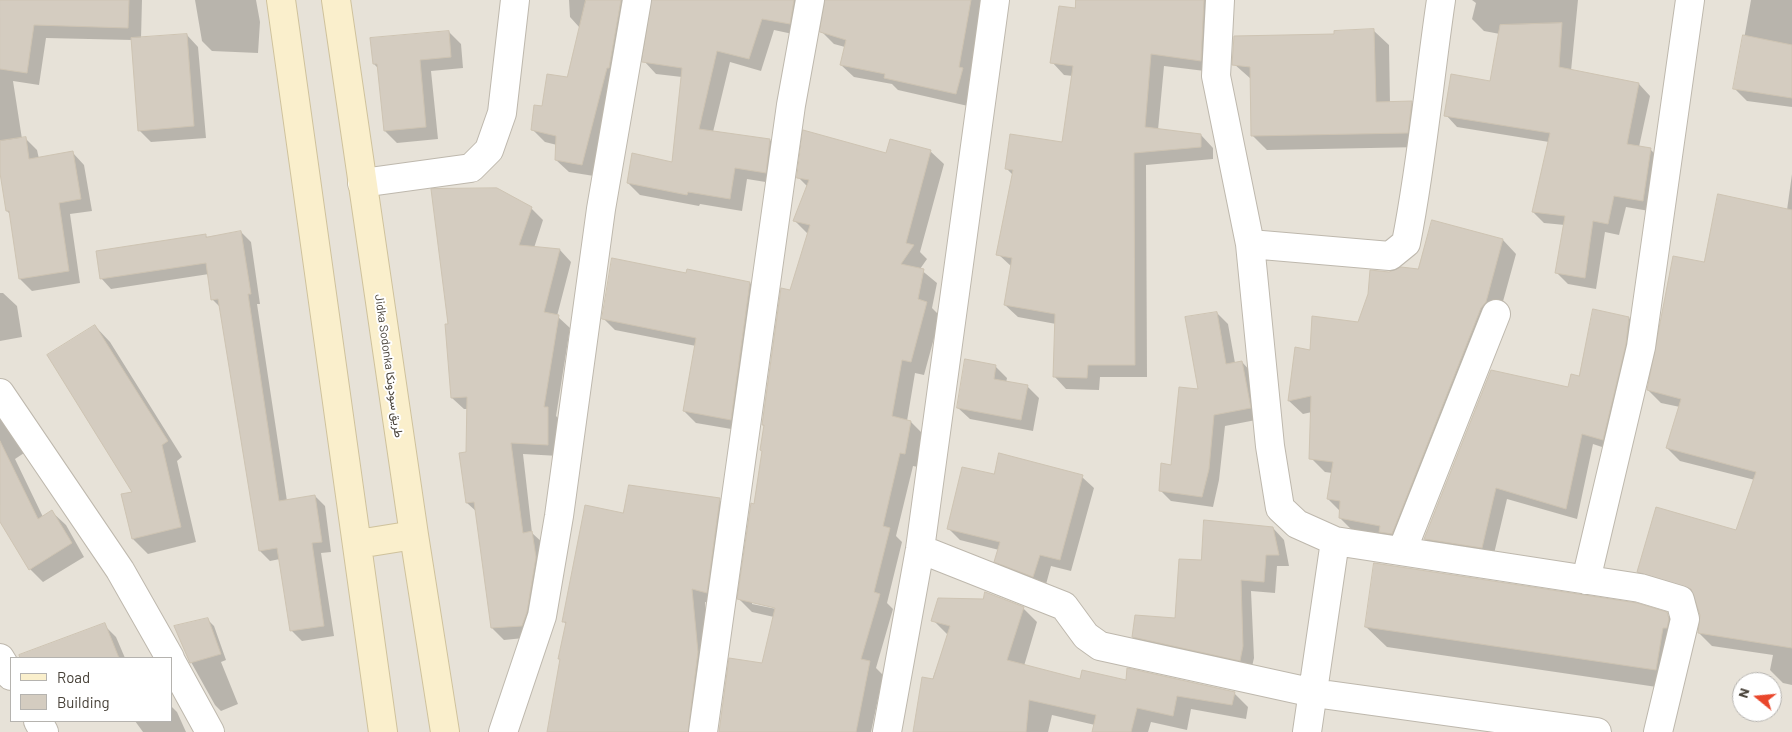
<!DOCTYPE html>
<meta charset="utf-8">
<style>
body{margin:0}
#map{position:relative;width:1792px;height:732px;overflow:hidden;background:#f3f0e9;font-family:Barlow,sans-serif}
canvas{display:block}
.legend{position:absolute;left:10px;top:657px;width:162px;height:65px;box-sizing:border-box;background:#fff;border:1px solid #b5b3af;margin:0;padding:6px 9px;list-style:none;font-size:15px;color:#474138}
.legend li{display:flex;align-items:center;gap:10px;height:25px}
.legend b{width:25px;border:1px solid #b5b3af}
.north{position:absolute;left:1732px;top:672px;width:50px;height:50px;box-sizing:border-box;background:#fff;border:1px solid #b5b3af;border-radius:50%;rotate:287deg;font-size:14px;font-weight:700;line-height:20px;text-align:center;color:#474138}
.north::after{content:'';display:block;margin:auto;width:18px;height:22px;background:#e9462b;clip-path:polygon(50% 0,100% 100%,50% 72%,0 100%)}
</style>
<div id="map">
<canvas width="1792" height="732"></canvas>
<ul class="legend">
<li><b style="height:6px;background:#faefcc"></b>Road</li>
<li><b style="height:14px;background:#d4ccc0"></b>Building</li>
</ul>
<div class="north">N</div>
</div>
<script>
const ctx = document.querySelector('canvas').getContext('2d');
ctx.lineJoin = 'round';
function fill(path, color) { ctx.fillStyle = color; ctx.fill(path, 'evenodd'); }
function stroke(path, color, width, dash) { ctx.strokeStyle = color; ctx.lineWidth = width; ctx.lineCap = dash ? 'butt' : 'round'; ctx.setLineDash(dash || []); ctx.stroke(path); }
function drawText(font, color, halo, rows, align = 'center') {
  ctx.font = font + ' Barlow,Vazirmatn,sans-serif'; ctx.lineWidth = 4; ctx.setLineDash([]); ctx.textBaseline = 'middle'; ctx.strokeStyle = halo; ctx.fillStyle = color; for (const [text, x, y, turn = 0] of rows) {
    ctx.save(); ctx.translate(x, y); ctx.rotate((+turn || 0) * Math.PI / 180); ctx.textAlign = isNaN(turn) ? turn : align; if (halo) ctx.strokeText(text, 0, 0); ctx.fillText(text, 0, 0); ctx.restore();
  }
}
const residential = new Path2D(`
 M0 0H1792V732H0ZM11 658H171V721H11ZM1742 682H1772V712H1742Z`);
const shadow = new Path2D(`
 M0 0H142L141 39 187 35 198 47 206 138 151 142 139 130 132 40 46 38 39 85 13 81 22 139 25 138 37 150 39 159 73 153 84 165 92 211 70 214 80 283 32 291 20 279 10 214 7 211 0 165Z
 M195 0H256L260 22 258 53 212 51 202 41Z
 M569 0H640L594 176 569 172 556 160 557 145 545 142 533 130 543 108 568 79 580 28 570 17Z
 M653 0H813L802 36 774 30 761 71 730 62 713 132 770 140 782 153 778 184 747 179 742 211 700 204 699 206 640 195 628 183 673 164 682 77 656 74 644 61Z
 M825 0H985L968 106 898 90 892 84 854 77 841 65 845 47 834 44 821 31Z
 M1077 0H1206L1213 72 1164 66 1158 130 1201 135 1213 148V159L1146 165 1147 377H1100L1099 390 1066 389 1054 376 1056 324 1018 317 1005 305 1012 267 998 254 1013 175 1007 169 1063 143 1073 76 1064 75 1052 62 1076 9Z
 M1472 0H1578L1571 71 1639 84 1650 96 1639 147 1650 149 1662 161 1655 212 1626 207 1619 235 1605 232 1596 289 1568 284 1557 273 1565 225 1544 223 1533 212 1549 142 1457 127 1446 115 1491 83 1500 34 1484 31 1472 19 1476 3Z
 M1751 0H1792V107L1747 101 1735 89Z
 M1374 31 1389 45 1390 103 1411 102 1426 117 1422 147 1267 150 1252 135 1251 79 1234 64 1336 35Z
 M449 32 461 44 463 68 431 71 438 139 397 143 385 131 379 69 374 64Z
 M930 151 944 164 920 252 927 259 920 269 937 283 932 308 940 316 924 375 915 373 907 421 911 422 924 435 918 467 913 466 896 536 902 542 887 603 893 609 876 668 883 675 871 732H720L763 664 774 617 752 612 739 599 763 452 765 427 763 425 791 291 809 235 795 221 808 187 798 177 887 155ZM752 601 782 608 781 610 752 604Z
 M1792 174V685L1783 683 1770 670 1773 655 1712 646 1699 633 1701 615 1696 598 1651 584 1638 571 1737 532 1755 480 1680 461 1667 448 1680 407 1661 403 1648 390 1705 264 1787 210Z
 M531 208 543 220 534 248 560 250 571 262 557 316 570 328 556 416 560 420 559 456 523 454 532 533 544 544 534 637 504 640 492 628 477 512 467 503 468 409H464L452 398 449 325Z
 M241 232 251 242 260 304H257L287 501 315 496 325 506 331 552 321 553 334 636 302 641 292 631 280 559 270 561 260 551 221 308 213 300 209 274 111 289 101 278 205 235 208 238Z
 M1503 240 1516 254 1499 316 1406 547 1354 532 1340 518V511L1328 499 1332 473 1325 472 1311 458 1312 412 1303 414 1289 401 1311 352 1359 324 1389 273 1419 271Z
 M687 274 750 283 762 295 743 431 696 423 684 411 696 346 615 330 603 318Z
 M0 293H3L17 306 22 337 0 341Z
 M1217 313 1228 324 1235 363 1242 362 1252 373 1261 419 1225 426 1219 480 1213 507 1171 501 1160 490 1172 466 1199 390Z
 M1629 318 1640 329 1614 451 1593 444 1577 519 1507 499 1493 558 1436 550 1425 539 1580 378Z
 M95 326 110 342 182 457 177 461 196 542 148 554 133 539 134 492Z
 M995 366 1007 378 1006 383 1027 386 1039 398 1033 431 970 419 958 408Z
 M0 414 24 453 15 459 43 517 52 512 66 525 84 557 43 582 30 569 0 519Z
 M994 476 1082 477 1094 488 1071 571 1051 566 1045 588 1008 573 996 561 999 550 960 540 948 528Z
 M719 500 733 513 720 605 705 602 711 666 702 732H548L567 625 564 622 624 514Z
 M1273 528 1284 540 1289 566H1277L1275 593 1251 591 1254 658 1251 671 1144 648 1133 637 1176 620Z
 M1023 608 1037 622 1024 666 1081 681 1127 682 1234 693 1248 707 1246 719 1191 709 1187 730 1151 722 1148 732H1094L1095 725 1052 715 1048 732H914L948 635 933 620Z
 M1666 614 1687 634 1677 690 1387 647 1366 627Z
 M208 620 214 626 226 660 221 662 238 704 221 711 215 705 186 653Z
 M104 625 116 637 125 658H25L23 655Z
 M171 706 177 712 186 732H143L135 721H171Z`);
const building = new Path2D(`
 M0 0H129L128 28 34 25 27 73 0 69Z
 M586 0H621L609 68H607L582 165 555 160 556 136 531 130 534 105 542 106 547 74 567 77Z
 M652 0H794L790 24 762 19 749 59 717 51 699 129 770 139 766 173 735 168 730 199 688 192 687 195 627 183 632 153 672 162 682 68 642 62Z
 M825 0H971L959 67 963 68 956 94 884 78 885 74 840 65 846 40 820 32Z
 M1076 0H1204L1201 61 1151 54 1145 127 1201 134V147L1134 153 1135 365H1088L1087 378 1053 377 1055 314 1004 305 1012 258 996 255 1013 170 1005 169 1010 134 1062 142 1073 66 1050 63 1059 6 1075 8Z
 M1562 23 1559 67 1639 83 1627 144 1651 148 1643 201 1614 196 1608 224 1593 221 1585 278 1555 273 1565 216 1532 212 1550 133 1444 116 1451 74 1490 81 1500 25Z
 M1374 29 1376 102 1412 101 1408 133 1251 136 1250 67 1232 65 1234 36 1334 34V31Z
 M449 31 451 57 420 60 426 127 384 131 377 64H373L370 38Z
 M187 34 194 126 138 131 131 38Z
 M1743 35 1792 45V98L1733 89Z
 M803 130 886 153 890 139 931 150 906 243 914 245 901 264 924 269 918 299 927 302 911 362 902 360 892 416 911 421 905 454 900 453 883 526 890 528 874 592 880 594 861 659 870 661 856 732H719L729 658 762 663 775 608 737 599 751 503 754 504 762 451 760 450 764 425H762L781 288 790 290 810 225 793 221 809 180 797 178Z
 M26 137 29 159 73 151 81 199 59 203 69 271 19 279 9 211H6L0 173V141Z
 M497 188 532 207 519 245 560 249 544 312 559 315 544 407H548V445L511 443 523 533 532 531 536 557 527 612 522 626 491 628 474 502 466 503 459 453 466 452 467 397 451 398 445 324H448L431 189Z
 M1718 194 1792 210V648L1698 633 1700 615 1691 589 1637 572 1656 507 1736 530 1756 472 1666 448 1681 399 1647 390 1673 256 1704 262Z
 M1432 220 1503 239 1486 302 1481 308 1392 534 1379 532 1380 526 1339 518 1340 501 1327 499 1333 462 1309 459 1311 396 1288 401 1295 347 1310 350 1312 316 1358 322 1368 294 1370 270 1389 272 1401 267 1418 269Z
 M241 231 251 294H248L279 501 315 495 322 542 312 543 324 626 290 631 277 548 259 551 218 299 211 300 206 263 100 279 96 251 206 234V237Z
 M612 258 686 273 687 269 750 282 731 420 683 411 696 338 602 319Z
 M1593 309 1629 317 1626 344 1603 440 1582 434 1566 509 1496 488 1482 548 1424 539 1491 370 1568 387 1571 374 1579 376Z
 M1217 312 1226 364 1242 361 1251 408 1214 415 1209 469 1202 497 1159 491 1161 463 1171 465 1179 387 1198 389 1185 317Z
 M95 325 168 441 162 445 181 527 132 539 121 494 132 492 47 355Z
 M965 359 996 365 994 379 1028 385 1021 420 957 408Z
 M0 441 38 519 52 510 72 543 29 570 0 522Z
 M999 453 1083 475 1060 560 1040 555 1033 577 994 562 1000 542 947 529 962 467 994 474Z
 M629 485 720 498 707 593 692 589 698 652 688 732H547L560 659H558L566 622H562L585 505 623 513Z
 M1204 520 1273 527 1279 555H1266L1264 582 1241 580 1243 646 1240 661 1132 637 1135 615 1175 618 1179 559 1201 560Z
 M1374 563 1637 603 1667 612 1669 619 1667 628H1663L1656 670 1365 627Z
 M985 592 1024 607 1007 660 1080 679 1082 670 1126 680 1127 668 1235 692 1232 705 1177 696 1173 716 1137 708 1131 732H1092L1096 715 1029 700 1026 732H913L922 677 933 679 950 626 931 621 938 598 983 599Z
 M208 618 221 654 190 663 174 626Z
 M105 623 119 658H20L19 655Z`);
const street = new Path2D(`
 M1220 0 1216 76 1250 244 1270 446 1280 508 1297 524 1335 541 1307 732
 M362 183 471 168 489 150 502 113 515 0
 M1250 244 1390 256 1406 243C1422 163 1429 81 1441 0
 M0 393 120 570 170 658
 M1335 541 1640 588 1680 600 1685 619 1658 732
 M920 549 1064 606 1086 636 1100 646 1314 693 1597 732
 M1402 551 1496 314
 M1586 580 1641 347 1690 0
 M0 658 11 676
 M171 661 210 732
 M38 721 44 732
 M503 732 542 616 559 516 601 209 637 0
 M703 732 791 105 810 0
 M887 732 920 549 995 0`);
const secondary = new Path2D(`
 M281 0 383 732
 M336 0 414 535 445 732
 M358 544 414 535`);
const streetNames = [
 ["Jidka Sodonka طريق سودونكا",389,366,82]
];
fill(residential, '#e7e2d8');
fill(shadow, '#0003');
fill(building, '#d4ccc0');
stroke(building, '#cec4b3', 1);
stroke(street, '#beb8ad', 30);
stroke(secondary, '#cfc29c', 30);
stroke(street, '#fff', 28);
stroke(secondary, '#faefcc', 28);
drawText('12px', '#474138', '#fff', streetNames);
</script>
